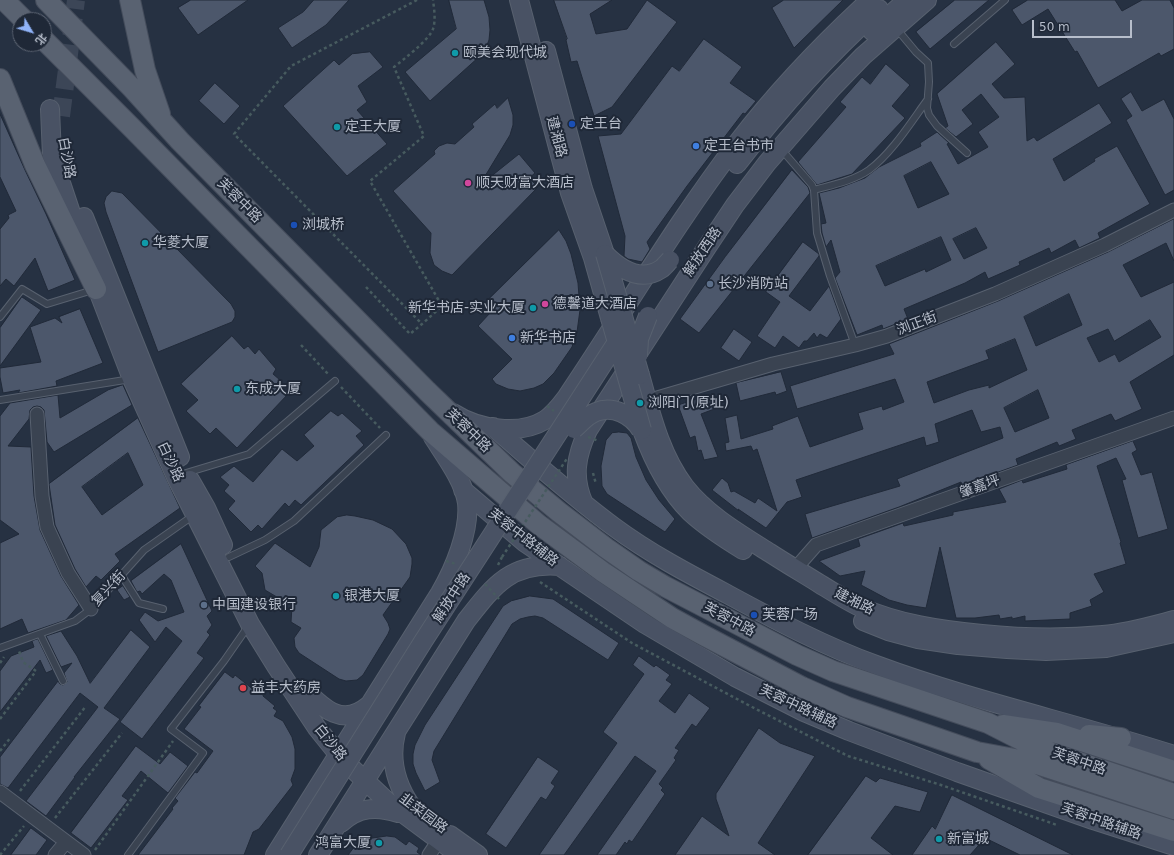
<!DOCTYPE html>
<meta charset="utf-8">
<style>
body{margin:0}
#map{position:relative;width:1174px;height:855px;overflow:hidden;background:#263142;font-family:"DejaVu Sans","Noto Sans SC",sans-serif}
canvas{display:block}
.north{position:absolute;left:12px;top:12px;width:40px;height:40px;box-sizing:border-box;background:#1f2837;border:1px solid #5c6472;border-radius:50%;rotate:128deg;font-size:11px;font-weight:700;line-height:16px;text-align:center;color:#b7becb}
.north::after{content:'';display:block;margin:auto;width:14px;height:18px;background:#90b3f8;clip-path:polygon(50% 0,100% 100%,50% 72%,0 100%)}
.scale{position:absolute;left:1032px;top:20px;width:100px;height:18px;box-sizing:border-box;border:2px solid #b7becb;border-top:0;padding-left:5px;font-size:12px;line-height:14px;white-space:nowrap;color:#b7becb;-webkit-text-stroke:3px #1f2837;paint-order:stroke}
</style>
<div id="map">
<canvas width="1174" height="855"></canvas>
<div class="north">北</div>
<div class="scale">50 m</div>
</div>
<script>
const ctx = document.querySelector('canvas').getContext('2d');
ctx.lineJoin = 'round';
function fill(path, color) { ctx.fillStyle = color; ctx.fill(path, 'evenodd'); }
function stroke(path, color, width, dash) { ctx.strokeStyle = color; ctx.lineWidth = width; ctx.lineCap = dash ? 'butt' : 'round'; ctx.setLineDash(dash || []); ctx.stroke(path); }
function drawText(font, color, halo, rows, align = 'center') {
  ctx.font = font + ' "DejaVu Sans","Noto Sans SC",sans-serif'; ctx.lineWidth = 4; ctx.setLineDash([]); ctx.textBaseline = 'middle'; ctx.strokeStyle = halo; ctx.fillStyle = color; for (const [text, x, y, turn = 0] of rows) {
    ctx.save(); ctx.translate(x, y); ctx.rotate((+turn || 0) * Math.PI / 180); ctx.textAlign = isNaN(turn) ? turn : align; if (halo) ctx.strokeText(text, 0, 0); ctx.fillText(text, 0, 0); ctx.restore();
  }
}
const building = new Path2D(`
 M191 0H248L198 35 178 8Z
 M314 0H349L326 25 292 48 278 28 303 12Z
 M449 0H484L489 17 490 30 489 40 485 50 480 56 430 101 405 72 456 29Z
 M554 0H612L590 14 596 34 627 29 647 0 677 22 612 107 594 116 577 61 571 62 566 40 567 39Z
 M784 0H843L794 48 772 8Z
 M955 0H989L930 49 916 32Z
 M1028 0H1115L1122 11 1142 0H1170L1174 8V49L1161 56 1159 53 1098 88 1077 51 1075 52 1048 9 1022 25 1012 10Z
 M704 39 742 67 730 83 756 101 745 114 743 113 687 186 647 242 650 249 642 262 628 259 624 256 625 236 598 136 621 134 672 66 679 71Z
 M996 42 1015 64 992 84 1004 98 1025 97 1027 141 1034 137 1037 141 1099 103 1112 123 1053 159 1064 181 1095 161 1094 159 1117 146 1150 204 1098 233 1100 238 1079 248 1075 240 1051 253 1049 248 1019 262 1020 265 988 279 985 272 965 283 904 309 908 319 883 329 882 325 857 335 835 278 840 272 831 240 826 247 822 233 821 224 826 223 819 193 839 188 865 178 879 167 921 146 920 143 937 132 949 143 947 144 958 164 988 147 978 132 999 117 981 94 962 110 973 124 956 137 945 128 948 126 937 94ZM931 162 949 194 918 208 904 176ZM976 228 987 248 964 259 953 239ZM941 237 951 260 926 272 925 269 885 286 876 266Z
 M370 52 383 67 358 86 367 102 357 110 387 144 347 176 283 106 334 60 339 65 352 54Z
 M886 64 910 85 892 106 905 118 852 174 817 185 798 162 846 107 840 102 862 77 870 84Z
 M215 83 240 106 224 124 199 101Z
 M1131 92 1142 111 1164 99 1174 119V190L1165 195 1126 120 1132 116 1121 99Z
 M508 98 513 115V125L510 135 479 186 519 154 535 173 529 178 538 187 452 275 442 271 434 265 430 253 431 233 393 191 435 154 434 151 439 146 447 143 455 144 474 127 472 124 495 104 497 108Z
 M0 114 25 170 46 214 75 280 48 291 35 258 14 286 6 279 0 286V229L9 218 8 215 16 211 0 177Z
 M792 170 808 187 810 193 699 333 680 319 725 257Z
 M112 191 122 193 231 304 235 311V317L232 322 158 352 106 212 104 203 106 197Z
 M1174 219V261L1166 243 1123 265 1141 297 1174 282V355L1130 382 1142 409 1115 421 1111 414 1072 430 1076 439 1059 446 1057 442 1016 459 1018 465 962 485 961 482 899 507 812 538 805 514 900 486 897 479 1003 438 1000 427 981 432 972 410 935 424 939 442 926 446 924 437 796 480 802 497 787 502 766 528 738 509 739 511 712 490 722 478 728 483 731 492 734 491 755 503 758 498 777 511 757 449 753 451 751 446 726 451 725 443 729 442 725 418 737 415 741 439 773 429 772 426 798 416 810 447 863 429 858 413 882 406 883 410 904 402 895 379 797 409 790 386 894 354 889 344 998 301 1108 252ZM1069 294 1082 325 1036 346 1024 317ZM1150 320 1161 337 1119 362 1115 354 1099 362 1087 338 1108 329 1114 341ZM1015 339 1027 370 989 388V385L969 390 934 403 927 382 989 359 986 351ZM1038 390 1049 418 1015 432 1004 408Z
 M559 230 566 241 571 254 578 283 580 310 577 332 572 347 554 373 543 384 534 388 520 391 508 389 496 384 492 379 512 359 478 326 490 313 483 305Z
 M803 242 819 254V256L789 296 810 311 829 286 841 319 827 338 820 334 817 338 814 333 807 341H804L799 348 783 336 775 348 757 336 780 302 766 292Z
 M22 297 41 310 0 366V328Z
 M80 309 103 363 56 381 57 386 18 393 20 390 3 393 0 377V368L41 362 30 327 55 318 62 323 59 317Z
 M734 329 752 342 739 361 721 348Z
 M232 336 244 349 248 346 255 354 259 349 276 369 273 374 280 380 277 383 288 394 237 448 216 428 210 434 186 411 198 400 181 384Z
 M781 372 787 391 776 395 775 392 740 401 736 383Z
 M123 385 132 405 54 452 47 442 44 410 41 407 37 406 33 407 30 410 29 419 8 446 31 447 34 496 40 530 61 576 79 605 66 620 28 633 22 619 0 629V543L19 534 0 520V416L10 403 58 395 60 418 108 390Z
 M713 395 717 408 701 414 718 457 704 460 701 450 698 451 695 436 690 438 678 405 696 399 697 401Z
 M331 411 338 416 342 413 362 431 356 436 364 445 301 505 295 500 289 507 285 503 262 529 258 525 251 532 228 509 235 501 224 491 229 485 220 477 234 466 253 482 282 449 297 461 314 446 304 435Z
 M138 418 180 508 115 554 120 561 101 580 96 576 86 587 75 569 55 525 49 484ZM128 453 143 485 102 515 82 487Z
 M619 432 627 433 631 438 636 457 646 480 659 500 675 519 665 532 607 494 602 486 601 466 606 440 612 433Z
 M1133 441 1137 450 1132 453 1141 475 1152 472 1168 529 1138 538 1122 480 1126 479 1116 458 1097 466 1121 542 1120 543 1126 564 1094 574 1104 592 1090 600 1092 606 1070 613V619L1025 621V616L1012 619V617L1000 619 999 615 975 618H956L940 547 926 608 907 605 889 600 861 585 865 571 840 576 819 561 860 546 858 539 903 523 904 526 953 515V512L1006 502 999 489 1022 480 1023 483 1067 469 1066 465Z
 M347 515 355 516 373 520 392 529 406 544 412 558V564L410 577 383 615 388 623 390 629 388 634 363 675 357 680 346 681 339 679 299 653 295 647 294 638 301 628 291 622 292 606 265 590 262 573 255 566 275 543 310 567 319 547 321 530 337 517Z
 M181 544 212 611 207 616 212 625 207 632 210 635 197 653 204 658 142 739 120 722 182 641 166 627 155 642 139 620 145 612 158 621 184 612 171 580 164 574 142 594 140 591 137 592 131 581Z
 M123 586 130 597 124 600 117 590Z
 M530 596 553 599 619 643 608 660 543 618 535 616 528 617 520 619 512 624 434 751 432 760 440 782 425 791 416 773 413 764V754L415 745 425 725 503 606 511 601Z
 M131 630 150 647 104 708 120 719 74 777H75L46 816 26 801 98 707 80 693 8 788 0 784V757L58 681 60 684 63 685 67 682 64 673 72 663 61 667 46 636 61 631 77 656 90 683Z
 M38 639 53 670 46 673 40 660 0 712V671L11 656 34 647 32 641Z
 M639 656 654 667 656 665 670 675 666 680 672 684 659 701 675 713 689 693 710 708 696 727 692 724 675 748 679 750 674 758 676 760 659 784 663 788 661 790 665 794 632 842 629 840 627 844 625 842 616 855H597L656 771 635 756 564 855H539L617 743 603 732 644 674 633 665Z
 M225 672 233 678 235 675 254 690H264L263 696 275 706 273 708 277 711 274 716 283 721 292 737 295 749V769L291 780 293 785 259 829 253 832 244 855H138L173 809 172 808 178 801 175 798 195 772 197 773 213 751 184 729 201 707 199 706Z
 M759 728 780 743 815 756 758 843 775 855H675L702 816 729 836 716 799V794Z
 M136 746 160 764 170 752 188 766 168 793 141 771 122 796 128 800 91 848 71 833Z
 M538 757 559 771 551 783 555 786 546 800 541 797 506 848 486 834Z
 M866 776 876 782 880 778 928 792 920 812 895 806 871 838 893 855H808Z
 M952 795 1073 855H1020L985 838 970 855H912L932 826 935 829Z
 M31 828 47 840 36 855H11Z
 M387 836 395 837 406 845 409 841 419 848 417 852 421 855H348L355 846 367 839Z`);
const secondaryTunnel = new Path2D(`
 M61 116 76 0`);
const path = new Path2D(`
 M417 0 291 66 234 134 422 324
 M366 287 410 334 422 324 442 306 370 181 424 136 394 67C404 59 429 40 433 29 436 20 434 8 433 0
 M301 345 329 375
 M341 387 380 428
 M593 473 596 484
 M498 565 502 557
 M540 582 632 643 752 707 848 756 941 785 1057 825
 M0 663 4 657
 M0 719 36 671 23 662 19 651
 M0 751 11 737
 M20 791 86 706
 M55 818 122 733
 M95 850 173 741
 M0 855 24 826`);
const lane = new Path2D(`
 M896 28 916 52 928 63 929 82 927 108 929 115 937 126 967 153
 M954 44 1005 0
 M781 149 812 185 814 190 817 233 830 276 855 345
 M814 190C832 185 853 181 869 170 892 153 911 122 928 99
 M0 317 22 289 47 304 93 290
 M0 400 131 379
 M186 473 249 454 335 381
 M229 557 265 540 294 521 386 435
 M122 576 139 603 163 609
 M40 634 63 681
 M0 648 75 621 91 609 144 550 194 515
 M128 855 203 753 171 729 224 661 249 625`);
const street = new Path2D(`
 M647 401 773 364 855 345 887 336 995 294 1105 245 1174 210
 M37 414 42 496 47 527 68 573 91 609
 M795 569 816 545 1174 418
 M0 792 84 855
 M55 855 66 842
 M429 855 439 840`);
const secondary = new Path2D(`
 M519 0 570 193 593 258 610 318
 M872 31 907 0
 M546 51 583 189 605 254
 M50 109 52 156 81 243
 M737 164C780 108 827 56 879 9
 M84 217 180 457
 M92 275 132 379 176 477 250 624 276 666 317 728 342 759 389 803 459 855
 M640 375C651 414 660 454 685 487 707 515 740 534 770 553 787 564 804 574 820 584 833 592 847 601 860 607 899 624 940 630 982 634 1022 638 1063 639 1103 635 1127 633 1151 626 1174 620
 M453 413C478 429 519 436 545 420 554 414 560 406 566 398 624 312 676 223 738 142 778 90 822 44 870 0
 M493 427C533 461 572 496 614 527 649 553 689 574 727 594 775 620 824 646 876 665 973 701 1075 723 1174 755
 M642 430C653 460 667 489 690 512 706 527 725 539 743 550
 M190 480 206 508 223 545
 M463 490 524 542 645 624 735 677 804 712 849 731 957 772 1093 820 1174 846
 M584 504C572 477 576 456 588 430L707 247 735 205 767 163 832 88 863 56 927 0
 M863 621 888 631 918 639 958 645 1007 649 1046 651 1106 648 1174 633
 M305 690C324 709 343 727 368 706
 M396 733C389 760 396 784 411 806
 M341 823C358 807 377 806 398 813
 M450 835 478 855
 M275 855 440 593C454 569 470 531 467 503 464 481 445 456 433 437
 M318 855 466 621C494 585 511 562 560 566`);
const primary = new Path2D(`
 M4 0 24 20
 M46 0 132 88 180 141 427 391 512 473 559 512 606 548 639 571 666 587 797 655 833 671 988 723 1037 748 1174 794
 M130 0 145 70 160 114
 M44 40 132 128 430 431 538 524 603 572 672 618 703 635 802 687 847 707 977 752 1031 762 1174 809
 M0 79 35 165 96 289
 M1003 725 1057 733 1174 771
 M1089 735 1121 738
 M989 759 1039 788 1174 831`);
const pathBridge = new Path2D(`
 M547 406 554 411
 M588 437 599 441
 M502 557 568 457
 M446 561 456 564
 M485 584 499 599`);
const secondaryBridge = new Path2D(`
 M605 254 640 375
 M605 254C619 268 640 283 661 269 664 267 667 263 670 260
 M610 318 642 430
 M638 356 639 339 648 316
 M574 429C581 423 587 415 596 412 613 405 632 415 641 430
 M289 855 424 640 617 342`);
const markers = [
 [455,53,4,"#0f9aa8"],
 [572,124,4,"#1a4fb4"],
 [337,127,4,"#0f9aa8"],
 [696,146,4,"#3f7fe0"],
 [468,183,4,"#d1479c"],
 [294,225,4,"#1a4fb4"],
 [145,243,4,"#0f9aa8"],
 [710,284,4,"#5c6f8a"],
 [545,304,4,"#d1479c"],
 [533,308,4,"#0f9aa8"],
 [512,338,4,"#3f7fe0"],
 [237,389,4,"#0f9aa8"],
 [640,403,4,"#0f9aa8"],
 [336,596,4,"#0f9aa8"],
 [204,605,4,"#5c6f8a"],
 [754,615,4,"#1a4fb4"],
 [243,688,4,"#e0444e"],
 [939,839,4,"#0f9aa8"],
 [379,843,4,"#0f9aa8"]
];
const poiNames = [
 ["颐美会现代城",463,53],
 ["定王台",580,124],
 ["定王大厦",345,127],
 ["定王台书市",704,146],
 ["顺天财富大酒店",476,183],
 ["浏城桥",302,225],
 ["华菱大厦",153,243],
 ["长沙消防站",718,284],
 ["德馨道大酒店",553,304],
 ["新华书店-实业大厦",525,308,"right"],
 ["新华书店",520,338],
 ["东成大厦",245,389],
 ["浏阳门(原址)",648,403],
 ["银港大厦",344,596],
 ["中国建设银行",212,605],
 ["芙蓉广场",762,615],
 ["益丰大药房",251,688],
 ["新富城",947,839],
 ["鸿富大厦",371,843,"right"]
];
const streetNames = [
 ["建湘路",556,137,75],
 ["白沙路",66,158,80],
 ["芙蓉中路",239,201,45],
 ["解放西路",703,252,-56],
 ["浏正街",917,324,-21],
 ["芙蓉中路",468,431,44],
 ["白沙路",170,462,65],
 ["肇嘉坪",980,487,-20],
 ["芙蓉中路辅路",523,538,38],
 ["复兴街",109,589,-47],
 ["解放中路",452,598,-57],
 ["建湘路",854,602,26],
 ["芙蓉中路",729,620,28],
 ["芙蓉中路辅路",798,707,25],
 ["白沙路",330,743,51],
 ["芙蓉中路",1079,762,19],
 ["韭菜园路",423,814,37],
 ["芙蓉中路辅路",1101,822,19]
];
fill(building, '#4c576b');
stroke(building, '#212a39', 1);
stroke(secondaryTunnel, '#3c4657', 18, [18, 9]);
stroke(lane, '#58616f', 8);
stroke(street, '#58616f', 15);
stroke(secondary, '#58616f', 20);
stroke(primary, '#444c5b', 22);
stroke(path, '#475b5f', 2.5, [3, 3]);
stroke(lane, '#3a4351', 6);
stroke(street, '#3a4351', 13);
stroke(secondary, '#495264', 18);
stroke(primary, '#596271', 20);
stroke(secondaryBridge, '#58616f', 20, []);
stroke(pathBridge, '#475b5f', 2.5, [3, 3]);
stroke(secondaryBridge, '#495264', 18);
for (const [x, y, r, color] of markers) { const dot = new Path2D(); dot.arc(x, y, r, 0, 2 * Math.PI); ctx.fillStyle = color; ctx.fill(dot); stroke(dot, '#1f2837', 1.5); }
drawText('14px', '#b7becb', '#1f2837', poiNames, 'left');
drawText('14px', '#b7becb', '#1f2837', streetNames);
</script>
